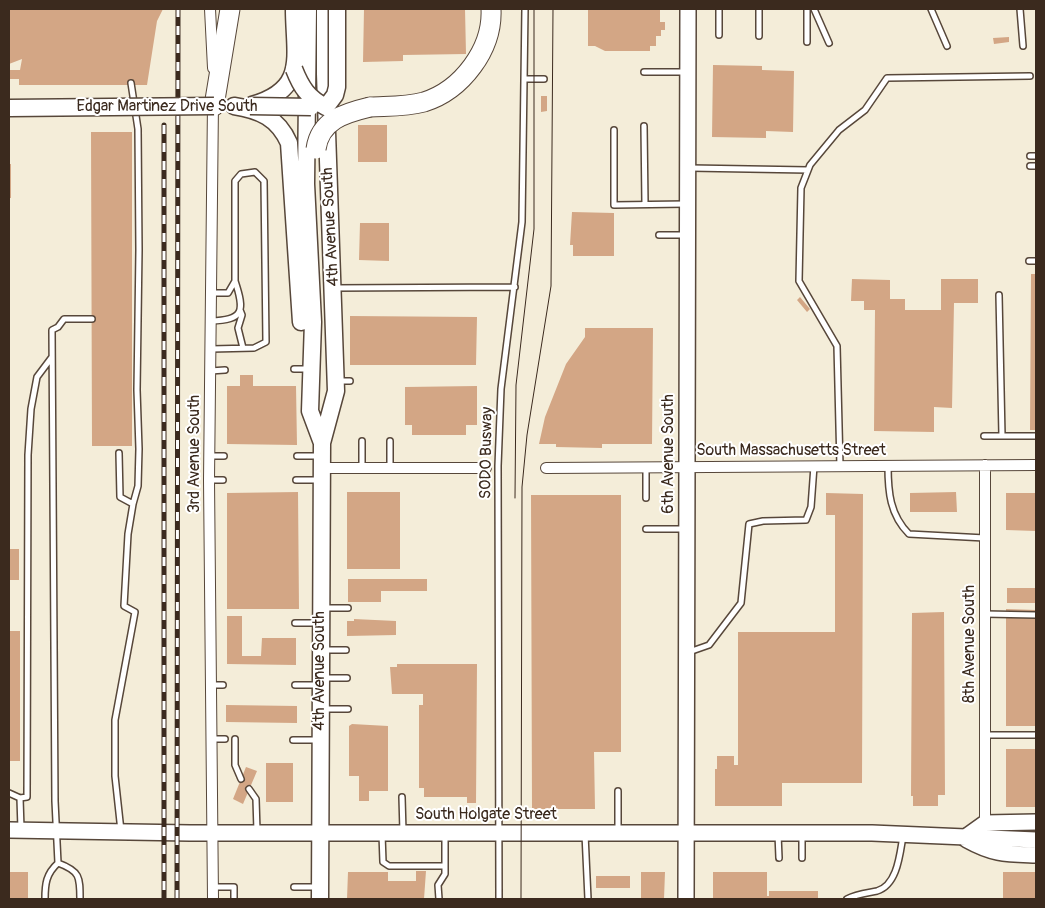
<!DOCTYPE html>
<style>
body{margin:0}
#map{position:relative;width:1045px;height:908px;overflow:hidden;background:#f4edd9;font-family:Pangolin,sans-serif}
canvas{display:block}
.frame{position:absolute;inset:0;border:10px solid #3b2a1e;pointer-events:none}
</style>
<div id="map">
<canvas width="1045" height="908"></canvas>
<div class="frame"></div>
</div>
<script>
const ctx = document.querySelector('canvas').getContext('2d');
ctx.lineJoin = 'round';
function fill(path, color) { ctx.fillStyle = color; ctx.fill(path, 'evenodd'); }
function stroke(path, color, width, dash) { ctx.strokeStyle = color; ctx.lineWidth = width; ctx.lineCap = dash ? 'butt' : 'round'; ctx.setLineDash(dash || []); ctx.stroke(path); }
function drawText(font, color, halo, rows, align = 'center') {
  ctx.font = font + ' Pangolin,sans-serif'; ctx.lineWidth = 4; ctx.setLineDash([]); ctx.textBaseline = 'middle'; ctx.strokeStyle = halo; ctx.fillStyle = color; for (const [text, x, y, turn = 0] of rows) {
    ctx.save(); ctx.translate(x, y); ctx.rotate((+turn || 0) * Math.PI / 180); ctx.textAlign = isNaN(turn) ? turn : align; if (halo) ctx.strokeText(text, 0, 0); ctx.fillText(text, 0, 0); ctx.restore();
  }
}
const building = new Path2D(`
 M9 9H163L157 21 147 85H19V79H9V70H20L22 59 9 64Z
 M364 9H465L466 54 403 55V61L363 62Z
 M588 9H660V22H665V30H661V36H656V46H650V51H605L595 46H588Z
 M1009 37V42L994 44 993 38Z
 M713 65 762 66V70L794 71 793 132 766 131V138L712 137Z
 M541 96H547V111L541 112Z
 M358 125H387V162H358Z
 M91 132H132V446H92Z
 M9 164H11V198H9Z
 M572 212 614 213V256H573V245H570Z
 M360 223H389V261L359 260Z
 M1031 274H1036V430H1030Z
 M852 279 890 280V299H905V310H941V279H978V303H954L952 408 934 407V432L874 431 875 310H864V301H851Z
 M800 297 810 309 807 312 797 300Z
 M350 316 477 317 476 365H350Z
 M585 328H653L652 444H602V448L556 447V444H539L545 417 566 364 585 337Z
 M240 375H253V386H296L297 445 227 444V386H240Z
 M477 386V425H466V435H412V425H405V387Z
 M298 492 299 609H227V493Z
 M347 492H400V569H347Z
 M956 492 957 512H910V493Z
 M826 493 863 494 862 783H782V806H715V769H717V756H734V765H738V632H835V515H826Z
 M1006 493H1036V531L1006 530Z
 M531 495H621V752H594L595 809H532Z
 M9 549H19V580H9Z
 M348 579H427V591H381V602H348Z
 M1007 588H1036V603H1007Z
 M1006 609 1036 610V726H1006Z
 M944 612 945 795H938V806H913V796H911L912 613Z
 M227 616H242V656H261L262 638H296V665L227 664Z
 M354 619 396 621V635L347 636V621H354Z
 M9 631H20V761H9Z
 M397 664H477L476 803H467V797H424V788H419V705H423V694H392L390 667H397Z
 M226 705 297 706V723L226 722Z
 M352 724 388 726V791H369V801H359V776H349V726Z
 M1006 749H1036V807H1006Z
 M266 763H293V802H266Z
 M246 767 257 771 243 804 233 799Z
 M416 871H426L424 899H347L348 872H388V881H416Z
 M9 872H28V899H9Z
 M641 872H665L664 899H641Z
 M713 872H767V896H769V891H818V899H713Z
 M1003 872H1036V899H1003Z
 M596 876H630V888H596Z`);
const lane = new Path2D(`
 M807 9V42
 M814 9 829 43
 M931 9 947 46
 M1020 9 1023 46
 M719 35V9
 M759 36V9
 M644 72H686
 M525 79H544
 M644 126 645 204
 M614 130V205L686 204
 M1030 156H1036
 M1030 166H1036
 M690 168 808 170
 M659 235H686
 M1029 261H1036
 M334 288 515 287
 M999 295 1002 436
 M240 310 242 315 238 328 243 348
 M211 321C244 320 245 311 235 281
 M211 349 254 348 266 342 264 181 255 172 241 174 235 181V281L228 293H211
 M294 369H308
 M210 371 225 370
 M339 381H350
 M984 436H1036
 M362 441V468
 M390 441V468
 M119 453 120 497 133 504
 M209 456H224
 M297 456H319
 M840 466 837 346 799 281 801 188 810 165 839 130 865 110 887 78 1030 76
 M888 466C888 492 890 515 909 534L985 538
 M646 468V498
 M209 480H223
 M296 480H320
 M646 529H685
 M324 608H348
 M985 614 1036 615
 M295 623H320
 M324 650H346
 M689 652 709 645 741 603 749 524 763 521 806 520 811 507 814 466
 M322 678H347
 M211 685H223
 M295 685H319
 M323 709H348
 M985 735H1036
 M212 739H225
 M235 739V765L241 779
 M293 740H317
 M249 789 256 799 257 831
 M9 793 20 798 21 829
 M402 797 403 832
 M20 798 27 797 28 455 31 409 37 377 52 357
 M618 830V791
 M121 831 115 776V720L135 612 124 606 128 534 133 504 138 486 139 449 137 390 139 250 138 129 131 83
 M382 834 383 862 389 866H445
 M585 834 588 899
 M778 834 779 858
 M802 834V858
 M213 887H234V899
 M294 887H319
 M45 899C45 884 46 874 58 863
 M80 899C80 877 80 871 58 863L55 801 52 330 58 327 64 319H92
 M439 899 438 885 445 874V834
 M499 899 498 466 501 389 522 222 525 9
 M847 899C856 894 867 893 877 891 898 885 900 852 903 836`);
const street = new Path2D(`
 M210 9 213 68
 M985 465V823
 M322 468H486
 M546 468 1036 465
 M213 899 209 480 213 102`);
const secondary = new Path2D(`
 M9 830 190 833H872L1036 840
 M964 838 985 823 1036 822
 M967 840C994 855 1007 854 1036 855
 M686 899 688 9`);
const primary = new Path2D(`
 M308 9 306 184 313 322 310 411 322 443
 M252 105C308 89 294 56 294 9
 M234 106C260 110 278 118 289 143L301 322
 M320 899 322 443 336 391 325 74V9`);
const highway = new Path2D(`
 M214 106 230 9
 M370 107C388 106 406 107 424 102 462 90 493 49 491 9`);
const tram = new Path2D(`
 M515 498 516 385 534 229V9
 M521 899 522 487 527 435 551 286 553 9`);
const rail = new Path2D(`
 M164 125V899
 M177 899 178 9`);
const primaryBridge = new Path2D(`
 M294 69C301 87 308 98 326 107L335 95 337 87V9
 M250 106 311 107
 M9 108 214 106`);
const highwayBridge = new Path2D(`
 M316 149C320 120 345 113 370 107`);
const streetNames = [
 ["Edgar Martinez Drive South",167,107],
 ["4th Avenue South",331,227,-93],
 ["South Massachusetts Street",791,451],
 ["SODO Busway",487,453,-89],
 ["3rd Avenue South",195,454,-90],
 ["6th Avenue South",669,454,-90],
 ["8th Avenue South",970,644,-90],
 ["4th Avenue South",320,671,-90],
 ["South Holgate Street",486,815]
];
fill(building, '#d3a685');
stroke(lane, '#57473a', 8);
stroke(street, '#57473a', 12);
stroke(secondary, '#57473a', 18);
stroke(primary, '#57473a', 19);
stroke(highway, '#57473a', 21);
stroke(lane, '#fff', 5);
stroke(street, '#fff', 10);
stroke(secondary, '#fff', 15);
stroke(primary, '#fff', 16);
stroke(highway, '#fff', 19);
stroke(tram, '#3b2a1e', 1);
stroke(rail, '#3b2a1e', 5);
stroke(rail, '#fff', 3, [9]);
stroke(primaryBridge, '#57473a', 19, []);
stroke(highwayBridge, '#57473a', 21, []);
stroke(primaryBridge, '#fff', 16);
stroke(highwayBridge, '#fff', 19);
drawText('16px', '#3b2a1e', '#fff', streetNames);
</script>
